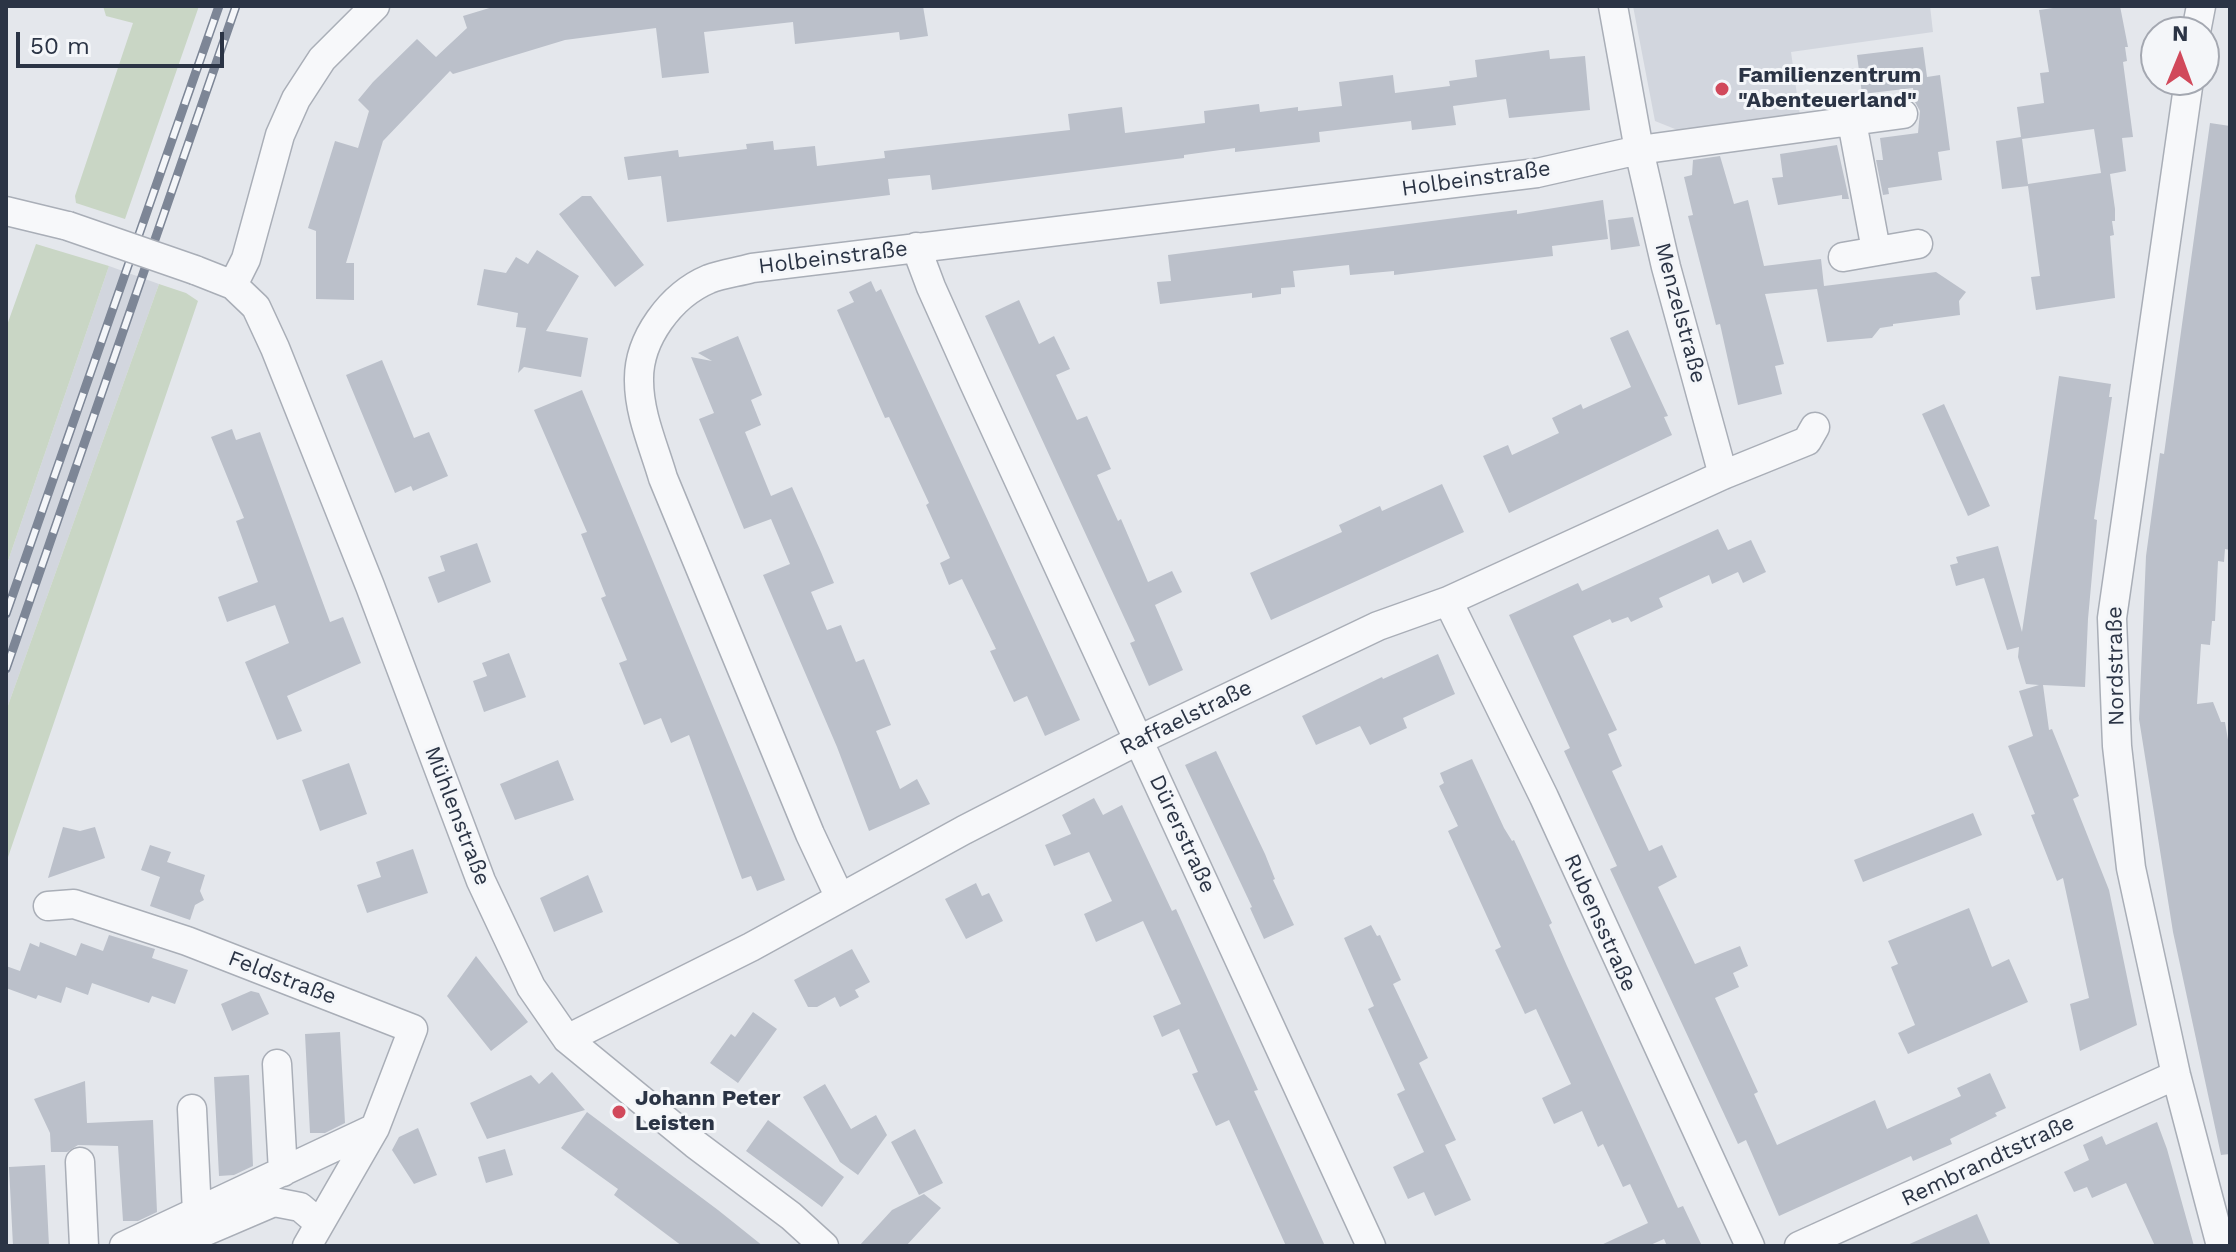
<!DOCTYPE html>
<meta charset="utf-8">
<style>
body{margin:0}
#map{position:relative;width:2236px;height:1252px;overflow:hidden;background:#e4e7ec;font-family:"Work Sans",sans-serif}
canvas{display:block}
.frame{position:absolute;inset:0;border:8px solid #2b3445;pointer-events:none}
.north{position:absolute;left:2140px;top:16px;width:80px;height:80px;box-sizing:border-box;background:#f4f6f9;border:2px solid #a4a8b1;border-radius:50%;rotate:1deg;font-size:22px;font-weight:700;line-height:32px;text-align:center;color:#2b3445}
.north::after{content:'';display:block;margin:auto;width:28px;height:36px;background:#d1495b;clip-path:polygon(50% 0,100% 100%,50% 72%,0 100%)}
.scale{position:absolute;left:16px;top:32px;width:208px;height:36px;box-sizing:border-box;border:4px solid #2b3445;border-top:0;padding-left:10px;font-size:24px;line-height:28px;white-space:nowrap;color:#2b3445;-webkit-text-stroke:6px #f4f6f9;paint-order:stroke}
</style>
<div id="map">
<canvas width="2236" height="1252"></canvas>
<div class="frame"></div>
<div class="north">N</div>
<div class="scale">50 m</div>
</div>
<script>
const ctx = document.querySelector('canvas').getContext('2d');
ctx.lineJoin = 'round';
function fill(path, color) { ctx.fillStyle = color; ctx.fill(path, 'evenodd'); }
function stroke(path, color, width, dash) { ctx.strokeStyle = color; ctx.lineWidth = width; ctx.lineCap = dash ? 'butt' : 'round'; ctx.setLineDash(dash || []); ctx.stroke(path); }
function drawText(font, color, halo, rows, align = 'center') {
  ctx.font = font + ' "Work Sans",sans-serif'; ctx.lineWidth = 6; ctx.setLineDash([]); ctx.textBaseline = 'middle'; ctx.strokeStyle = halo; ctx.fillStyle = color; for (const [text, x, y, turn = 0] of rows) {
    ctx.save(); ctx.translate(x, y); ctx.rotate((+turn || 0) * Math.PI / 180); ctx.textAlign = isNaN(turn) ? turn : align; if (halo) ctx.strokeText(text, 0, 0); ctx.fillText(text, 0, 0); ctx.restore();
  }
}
const built = new Path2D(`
 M1633 6H1930L1933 32 1791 52 1800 116 1680 131 1655 121Z
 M109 266 159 284 6 711V567Z`);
const green = new Path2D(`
 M103 6H199L125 219 76 203 75 196 133 23 106 16Z
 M36 244 109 266 6 567V328Z
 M159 284 186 293 198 301 6 863V711Z`);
const building = new Path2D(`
 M496 6H923L928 36 900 40 899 32 795 44 793 22 704 32 709 73 662 78 656 28 565 40 453 74 450 71 383 141 346 263H354V300L316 299V231L308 228 335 141 358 148 369 111 358 100 373 82 417 39 436 57 467 28 463 16Z
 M2067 6H2120L2128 47H2125L2127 61 2123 62 2133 137 2122 138 2126 171 2110 174 2115 209V221H2112L2114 235 2110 236 2115 298 2036 310 2031 277 2040 276 2028 186 2002 189 1996 141 2021 137 2017 107 2044 103 2040 73 2049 72 2039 10ZM2094 129 2101 173 2028 184 2022 139Z
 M1923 47 1927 77 1940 75 1950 150 1938 152 1942 180 1888 188 1889 194 1883 195 1876 160H1883L1880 138 1918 133 1920 111 1915 102 1913 88 1862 94 1857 55Z
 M1549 50 1550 59 1585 56 1590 110 1509 118 1506 99 1453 106 1456 125 1412 130 1411 121 1319 132 1320 142 1235 152V148L1184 155V158L932 190 930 175 888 179 890 195 667 222 661 176 628 180 624 157 678 150 679 157 747 149 746 144 773 141 774 150 815 146 817 166 885 158 884 151 1070 130 1068 114 1122 107 1125 133 1205 123 1204 111 1259 104 1260 112 1298 107V111L1342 106 1339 82 1393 75 1395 93 1450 86 1449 81 1477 77 1475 60Z
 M2210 123 2230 126V550L2225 549 2224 562 2218 561 2215 621H2212L2210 645 2201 644 2197 704 2213 702 2221 722H2225L2230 752V1154L2221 1155 2173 932 2139 719 2146 556 2160 453 2164 454Z
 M1837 145 1849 199H1842V195L1778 205 1772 178 1783 177 1780 154Z
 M1720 156 1734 204 1748 200 1764 266 1821 259 1824 286 1936 272 1966 292 1959 301 1960 315 1893 324V326L1880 328 1872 338 1827 342 1817 289 1765 294 1784 364 1775 366 1782 394 1738 405 1720 324 1716 325 1688 216 1693 215 1684 177 1692 175 1693 160Z
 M582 196H591L644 265 615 287 559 214Z
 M1603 200 1608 239 1552 246 1553 256 1394 275V271L1350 275 1349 265 1293 271 1295 287 1281 288V294L1252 298V293L1160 304 1157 282 1171 281 1168 255 1517 210V214Z
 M1633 217 1640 246 1611 250 1608 220Z
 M537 250 579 276 546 331 588 338 581 377 524 367 518 373 526 328 516 327 518 313 477 305 484 269 506 273 516 257 528 264Z
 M871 281 876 292 881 289 1080 720 1045 736 1027 696 1014 702 990 651 996 649 962 579 949 585 940 563 950 558 926 505 929 503 889 417 885 418 837 310 854 302 849 292Z
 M1019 300 1039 344 1054 336 1070 369 1056 375 1077 420 1087 416 1111 469 1097 475 1118 521 1121 519 1148 582 1172 571 1182 592 1155 605 1183 670 1149 686 1130 643 1135 641 985 316Z
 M1628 330 1668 416 1664 417 1672 435 1509 513 1483 456 1508 445 1512 455 1559 433 1552 418 1581 404 1583 409 1631 387 1610 338Z
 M738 336 762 395 751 400 761 425 745 432 771 496 792 487 821 552 834 583 811 592 827 630 841 625 856 662 864 659 891 725 876 731 900 789 917 779 930 804 869 831 837 747 763 575 790 564 771 519 744 529 699 419 714 413 691 357 712 361 698 353Z
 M382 360 414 438 429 432 448 476 413 491 411 486 395 493 346 375Z
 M2059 376 2111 384 2109 397H2112L2094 519 2097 520 2088 619 2085 687 2043 685 2049 730 2052 729 2079 796 2073 799 2109 890 2137 1025 2080 1051 2070 1004 2089 998 2063 878 2057 881 2031 815 2035 814 2008 746 2033 736 2019 691 2039 685 2026 684 2018 657 2019 647 2007 650 1984 578 1956 586 1950 565 1958 563 1956 557 1998 546 2022 632Z
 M582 390 785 880 757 891 751 876 742 879 689 735 671 743 661 718 644 725 619 663 627 660 601 598 606 596 581 534 587 532 534 410Z
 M1944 404 1990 506 1968 516 1922 414Z
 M232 429 236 440 260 432 330 622 343 617 361 663 287 696 302 731 277 740 245 662 289 643 275 605 227 622 218 597 258 582 236 521 244 518 211 437Z
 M1442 484 1464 532 1271 620 1250 573 1342 532 1339 525 1380 506 1382 511Z
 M1718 529 1728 550 1751 540 1766 572 1743 583 1738 572 1712 584 1709 575 1659 598 1663 607 1631 622 1628 617 1612 623 1610 619 1573 636 1617 730 1608 734 1622 766 1612 771 1649 851 1662 845 1677 877 1658 887 1695 964 1740 946 1748 966 1733 973 1739 987 1715 998 1758 1092 1754 1094 1777 1145 1875 1100 1887 1129 1961 1096 1957 1088 1990 1073 2006 1108 1995 1113 1997 1116 1950 1139 1952 1144 1913 1161 1911 1156 1779 1216 1746 1140 1738 1144 1610 869 1617 866 1564 751 1570 748 1509 615 1578 583 1582 591Z
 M477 543 491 582 438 603 428 577 445 571 440 556Z
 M509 653 526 697 484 712 473 681 487 676 482 663Z
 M1438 654 1455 694 1403 718 1407 728 1370 745 1360 726 1316 745 1302 716 1382 677 1383 679Z
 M1216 751 1265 854 1275 879 1273 880 1294 925 1264 939 1250 908 1252 907 1185 765Z
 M1472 759 1504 828 1512 841 1514 840 1523 859 1552 923 1549 925 1567 966 1678 1208 1683 1206 1702 1246H1667L1664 1239 1648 1246H1599L1648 1223 1630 1184 1623 1187 1603 1144 1598 1147 1582 1111 1554 1124 1542 1098 1571 1084 1536 1009 1525 1014 1495 950 1501 947 1448 831 1458 826 1439 786 1444 783 1440 773Z
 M558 760 574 800 515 820 500 784Z
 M349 763 367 814 320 831 302 780Z
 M1094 798 1103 815 1122 805 1172 911 1176 909 1245 1061 1258 1090 1254 1091 1325 1246H1286L1229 1120 1216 1126 1192 1074 1198 1072 1179 1029 1162 1037 1153 1016 1181 1004 1143 921 1096 942 1084 914 1112 901 1089 852 1054 866 1045 845 1071 834 1062 815Z
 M1973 813 1982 835 1863 882 1854 860Z
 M63 827 80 831 95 827 105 858 48 878Z
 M150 845 171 852 167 862 205 875 200 891 204 900 195 905 190 920 150 906 160 877 141 870Z
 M413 849 428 893 367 913 357 885 381 877 376 862Z
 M588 875 603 912 554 932 540 898Z
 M976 883 982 896 989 893 1003 921 966 939 945 899Z
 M1969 908 1992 967 2009 959 2028 1002 1908 1054 1898 1033 1915 1025 1891 967 1898 964 1888 941Z
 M1371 925 1377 936 1380 935 1401 980 1393 984 1428 1058 1419 1063 1456 1140 1445 1145 1471 1200 1435 1216 1424 1192 1408 1199 1393 1167 1424 1152 1397 1094 1405 1090 1368 1009 1374 1006 1344 938Z
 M109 935 155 949 152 958 188 970 175 1004 152 996 149 1003 92 983 88 995 66 987 61 1003 38 995 36 999 6 988V966L20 971 30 943 39 947 40 942 76 956 81 943 103 951Z
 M852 949 870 982 855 990 859 997 840 1007 835 997 817 1007H808L794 980Z
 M476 956 528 1022 491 1051 447 996Z
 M251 991 259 993 269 1014 232 1031 221 1004Z
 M753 1012 777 1029 738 1083 710 1063 731 1034 735 1037Z
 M340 1032 345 1123 325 1133H310L305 1034Z
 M552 1072 585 1110 487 1139 470 1103 531 1075 539 1084Z
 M249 1075 253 1166 234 1175 219 1176 214 1077Z
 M85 1081 87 1123 153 1120 157 1212 138 1221H123L118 1146 78 1145 67 1152H51L50 1133 34 1099Z
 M825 1084 851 1129 876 1115 887 1135 858 1175 840 1162 803 1097Z
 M587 1112 718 1210 763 1246H682L614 1195 618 1189 561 1148Z
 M768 1120 844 1177 822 1207 746 1151Z
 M2157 1122 2167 1149 2194 1246H2155L2126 1183 2092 1198 2087 1187 2074 1192 2064 1172 2089 1160 2083 1145 2102 1136 2106 1145Z
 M418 1128 437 1175 414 1184 392 1150 399 1137Z
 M915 1129 943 1183 919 1195 891 1142Z
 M505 1149 513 1175 486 1183 478 1157Z
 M45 1165 49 1246H13L9 1167Z
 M924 1194 941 1208 906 1246H859L892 1210Z
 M1977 1214 1991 1246H1905Z`);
const minor = new Path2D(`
 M1613 6 1639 150 1666 267 1723 475
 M2196 32 2201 6
 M2189 80 2112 618 2117 746 2131 868 2176 1075 2221 1246
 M1852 122 1876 250
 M6 211 68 226
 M916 247 931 287 974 383 1371 1246
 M1843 257 1918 244
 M195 270 233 285 256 307 275 348 370 586 481 881 531 987 567 1039 695 1144 791 1216 824 1246
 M233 285 246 259 280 135 296 99 322 59 375 6
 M1448 601 1544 797 1750 1246
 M840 898 810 834 663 478C654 447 639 414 639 381 638 339 671 295 709 279 722 274 738 272 752 268L1537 173 1639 150 1903 114
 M48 906 74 904 187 941 413 1029 375 1128 307 1246
 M567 1039 751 947 964 830 1139 740 1378 626 1448 601 1723 475 1807 441 1815 427
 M277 1064 283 1172
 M192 1109 197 1213
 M80 1162 84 1246
 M124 1246 375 1128
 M171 1246 274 1202 300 1207 319 1223
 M1799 1246 2176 1075`);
const rail = new Path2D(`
 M6 614 219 6
 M6 669 236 6`);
const minorBridge = new Path2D(`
 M68 226 195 270`);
const markers = [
 [1722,89,8,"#d1495b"],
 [619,1112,8,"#d1495b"]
];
const poiNames = [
 ["Familienzentrum",1738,76],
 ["\"Abenteuerland\"",1738,101],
 ["Johann Peter",635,1099],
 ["Leisten",635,1124]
];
const streetNames = [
 ["Holbeinstraße",1476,179,-8],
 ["Holbeinstraße",833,258,-7],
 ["Menzelstraße",1680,313,75],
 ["Nordstraße",2116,666,-91],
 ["Raffaelstraße",1186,718,-26],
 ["Mühlenstraße",457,816,69],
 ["Dürerstraße",1182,834,65],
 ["Rubensstraße",1600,923,66],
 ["Feldstraße",282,978,21],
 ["Rembrandtstraße",1988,1161,-25]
];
fill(built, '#d2d6de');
fill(green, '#c9d6c5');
fill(building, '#bbc0ca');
stroke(minor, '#a9aeb7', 31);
stroke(minor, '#f7f8fa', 28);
stroke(rail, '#7d8696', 9);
stroke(rail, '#f4f6f9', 6, [18]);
stroke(minorBridge, '#a9aeb7', 31, []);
stroke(minorBridge, '#f7f8fa', 28);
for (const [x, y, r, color] of markers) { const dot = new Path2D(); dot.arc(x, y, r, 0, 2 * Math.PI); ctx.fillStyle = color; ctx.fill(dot); stroke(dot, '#f4f6f9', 3); }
drawText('bold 22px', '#2b3445', '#f4f6f9', poiNames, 'left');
drawText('22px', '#2b3445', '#f4f6f9', streetNames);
</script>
